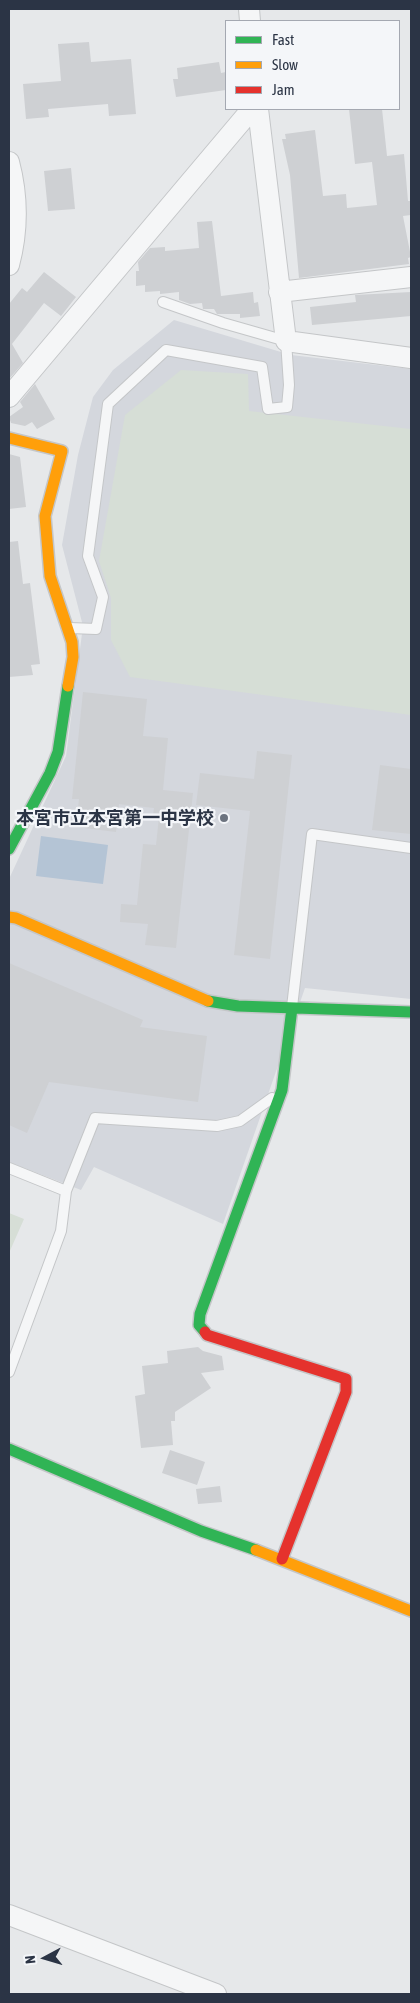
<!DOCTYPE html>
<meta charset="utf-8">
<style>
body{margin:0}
#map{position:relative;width:420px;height:2003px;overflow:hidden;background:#e6e8ea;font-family:"Asap Condensed",sans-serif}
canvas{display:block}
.frame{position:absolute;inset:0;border:10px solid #2b3445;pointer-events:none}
.legend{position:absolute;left:225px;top:20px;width:175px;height:90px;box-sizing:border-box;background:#f4f6f9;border:1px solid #a4a8b1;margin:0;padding:6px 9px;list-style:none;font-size:15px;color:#2b3445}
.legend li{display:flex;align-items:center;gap:10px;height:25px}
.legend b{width:25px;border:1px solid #a4a8b1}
.north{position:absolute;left:20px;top:1933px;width:50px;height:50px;-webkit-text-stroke:4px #f4f6f9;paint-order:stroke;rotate:264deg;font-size:14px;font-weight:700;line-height:20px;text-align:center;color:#2b3445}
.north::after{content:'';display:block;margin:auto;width:18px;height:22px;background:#2b3445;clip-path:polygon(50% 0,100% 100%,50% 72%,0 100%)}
</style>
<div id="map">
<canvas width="420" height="2003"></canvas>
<div class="frame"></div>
<ul class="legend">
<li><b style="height:6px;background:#30b455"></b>Fast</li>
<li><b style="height:6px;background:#ff9f0a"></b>Slow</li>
<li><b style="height:6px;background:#e5322d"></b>Jam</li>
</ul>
<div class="north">N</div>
</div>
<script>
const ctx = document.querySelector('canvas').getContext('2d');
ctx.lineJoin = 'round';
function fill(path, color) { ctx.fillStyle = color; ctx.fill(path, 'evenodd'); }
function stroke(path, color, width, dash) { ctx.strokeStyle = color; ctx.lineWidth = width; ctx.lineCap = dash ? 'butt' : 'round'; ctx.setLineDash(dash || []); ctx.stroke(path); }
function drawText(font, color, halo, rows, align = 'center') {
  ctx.font = font + ' "Asap Condensed","Noto Sans JP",sans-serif'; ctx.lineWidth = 4.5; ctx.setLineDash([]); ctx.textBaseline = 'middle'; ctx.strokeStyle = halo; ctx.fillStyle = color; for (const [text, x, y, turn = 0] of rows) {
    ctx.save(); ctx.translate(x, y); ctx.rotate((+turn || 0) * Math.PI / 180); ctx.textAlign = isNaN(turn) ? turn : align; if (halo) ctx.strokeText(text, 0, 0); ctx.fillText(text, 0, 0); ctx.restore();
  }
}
const built = new Path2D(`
 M174 320 291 355 411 369V999L305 988 223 1224 94 1167 81 1190 9 1162V879L66 756 83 626 62 545 78 455 93 397 113 370Z`);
const green = new Path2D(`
 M181 370 248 374 249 411 411 429V715L130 677 111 640V598L99 561 125 415Z
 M9 1213 24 1219 9 1253Z`);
const water = new Path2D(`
 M41 836 108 845 103 884 36 876Z`);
const building = new Path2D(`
 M89 42 91 62 131 59 136 114 109 116 108 104 48 109 49 117 26 119 23 84 61 81 58 44Z
 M219 62 221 73 226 72V90L176 97 173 79H178L177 68Z
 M349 109H382L387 156 404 154 408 201H411V215L403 216 411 257 408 258 409 264 299 278 290 175 282 139H286L285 134 315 130 323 196 346 194 347 208 377 205 372 162 355 164Z
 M71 168 75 209 48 211 44 171Z
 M212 221 221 296 253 292 254 303 258 302 260 316 240 318V314H217L214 309H203L202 303 190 304 179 300V292L160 294V291L145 292V285L136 286V271H139L138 262 150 248 165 247V251L199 248 197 222Z
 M44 272 76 297 61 316 44 303 12 344 23 363 9 379V304L22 288 27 292Z
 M411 292V316L312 325 310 307 356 302 355 295Z
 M35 384 55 419 37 429 32 422 25 426 11 423 9 417 23 407 20 402Z
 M9 454 20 457 26 507 9 509Z
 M18 541 23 584 30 583 40 664 31 665 33 675 9 677V542Z
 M83 692 147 699 143 736 168 738 163 790 193 793 176 948 145 945 148 924 120 922 121 904 137 905 143 844 156 845 159 817 153 816 154 808 119 804 116 832 76 827 79 799H72Z
 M257 751 292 755 270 959 234 955 250 811 196 805 200 773 254 779Z
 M380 765 411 769V834L372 830Z
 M9 963 143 1020 140 1027 207 1036 198 1102 49 1082 27 1133 9 1125Z
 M198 1347 203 1351 222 1356 224 1370 201 1373 211 1388 175 1412V1421H171L173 1445 141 1448 135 1396 145 1394 142 1366 168 1363 167 1351Z
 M170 1450 205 1462 197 1485 162 1473Z
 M220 1486 222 1502 198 1504 196 1489Z`);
const lane = new Path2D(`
 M70 628 96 629 103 597 88 556 108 404 166 350 262 367 268 409 287 407 289 385 286 341 223 323 163 302
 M292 1007 312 834 411 848
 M9 1168 66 1191
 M9 1372 61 1231 66 1191 95 1118 217 1126 240 1121 272 1098`);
const street = new Path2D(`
 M249 9 250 21
 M258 109 286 341 411 358
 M9 162C18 196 18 231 9 265
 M279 292 411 277
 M9 397 245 117 257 109
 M9 1915 216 1994`);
const fast = new Path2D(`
 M9 849 50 773 58 752 68 686
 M208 1001 238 1006 411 1012
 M205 1332 199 1325 200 1314 282 1090 292 1008
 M9 1449 201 1531 256 1550`);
const slow = new Path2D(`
 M9 438 62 451 45 516 50 576 72 642 73 657 68 686
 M9 917 16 918 208 1001
 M256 1550 411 1611`);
const jam = new Path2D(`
 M205 1332 207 1335 346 1379V1392L282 1559`);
const markers = [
 [224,818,5,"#6c737f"]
];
const poiNames = [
 ["本宮市立本宮第一中学校",214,818]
];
fill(built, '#d4d7dd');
fill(green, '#d6ded6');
fill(water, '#b4c4d5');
fill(building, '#ced0d3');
stroke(lane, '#c4c6c8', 12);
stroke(street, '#c4c6c8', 22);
stroke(fast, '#c4c6c8', 14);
stroke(slow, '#c4c6c8', 14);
stroke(jam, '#c4c6c8', 14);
stroke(lane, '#f5f6f7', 10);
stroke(street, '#f5f6f7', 20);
stroke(fast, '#30b455', 11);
stroke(slow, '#ff9f0a', 11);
stroke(jam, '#e5322d', 11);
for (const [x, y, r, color] of markers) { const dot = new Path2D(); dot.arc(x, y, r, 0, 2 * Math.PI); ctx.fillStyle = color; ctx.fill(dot); stroke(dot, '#f4f6f9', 2); }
drawText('bold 18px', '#2b3445', '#f4f6f9', poiNames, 'right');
</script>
